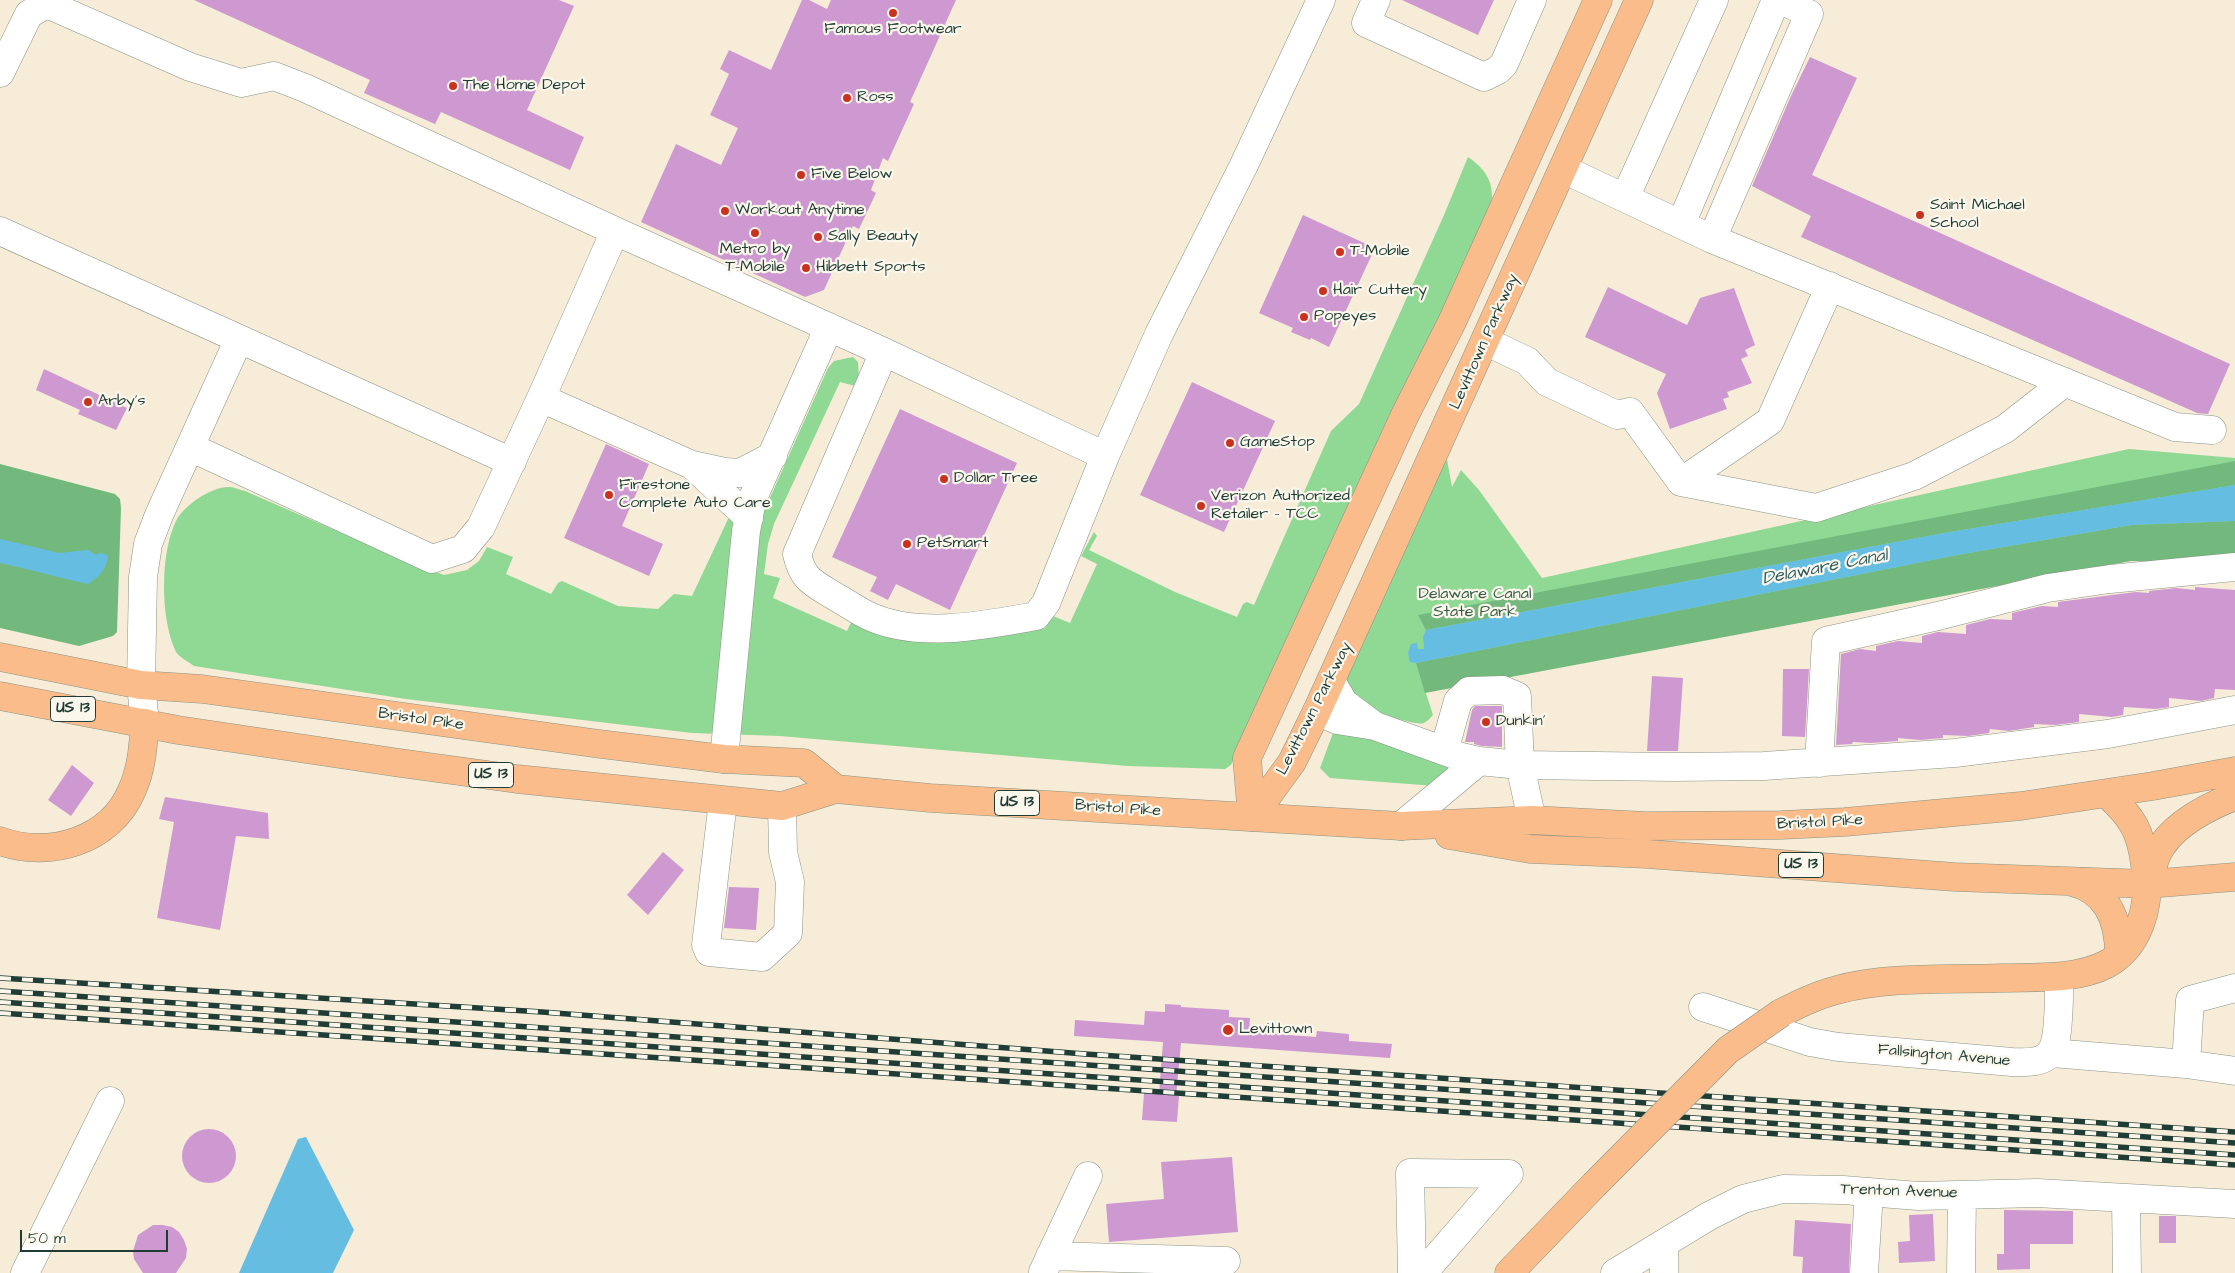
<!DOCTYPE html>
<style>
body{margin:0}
#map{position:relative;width:2235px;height:1273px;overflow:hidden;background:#f6ecd7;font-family:"Architects Daughter",sans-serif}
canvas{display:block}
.scale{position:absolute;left:20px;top:1230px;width:148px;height:22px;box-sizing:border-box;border:2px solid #1f3d34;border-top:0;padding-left:6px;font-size:15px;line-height:18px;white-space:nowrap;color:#1f3d34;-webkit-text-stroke:4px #fbf7ec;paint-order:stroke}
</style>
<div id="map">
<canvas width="2235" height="1273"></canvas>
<div class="scale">50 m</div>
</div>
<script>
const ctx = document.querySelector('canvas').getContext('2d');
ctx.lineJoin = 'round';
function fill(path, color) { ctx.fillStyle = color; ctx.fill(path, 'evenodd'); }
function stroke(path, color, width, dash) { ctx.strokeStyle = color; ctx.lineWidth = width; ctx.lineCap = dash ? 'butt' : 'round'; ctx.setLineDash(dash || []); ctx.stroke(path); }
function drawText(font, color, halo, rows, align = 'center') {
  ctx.font = font + ' "Architects Daughter",sans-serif'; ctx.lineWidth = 4.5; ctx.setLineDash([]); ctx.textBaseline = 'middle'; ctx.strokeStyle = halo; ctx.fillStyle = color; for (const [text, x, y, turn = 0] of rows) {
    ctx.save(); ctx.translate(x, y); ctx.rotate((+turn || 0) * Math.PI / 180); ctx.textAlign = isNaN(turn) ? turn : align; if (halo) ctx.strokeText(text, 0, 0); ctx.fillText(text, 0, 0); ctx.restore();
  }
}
const green = new Path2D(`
 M1468 157C1488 171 1495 184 1491 209L1296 620 1231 765 1225 769 1128 766 780 736 692 733 406 699 194 666C189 662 179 657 176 652 160 620 160 553 176 521 184 505 212 486 230 487 234 487 240 490 245 491L399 558 444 575 467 570 479 561 487 547 513 557 506 574 551 594 558 583 562 581 618 606 658 609 674 594 692 596 729 517 760 520 828 368 834 361 853 357 858 362 859 378 855 386 840 382 774 524 768 544 764 574 780 578 773 598 847 631 853 618 959 639 1045 628 1053 616 1070 623 1097 564 1081 556 1094 532 1097 536 1089 550 1175 592 1237 617 1243 604 1247 602 1254 605 1331 431 1359 404 1444 215Z
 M2129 449 2235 458V553H2202L2028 572 1423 684 1433 715C1430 718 1428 721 1424 723 1415 727 1366 708 1354 705L1342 678 1446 454 1452 487 1461 470 1479 490 1542 578Z
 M1339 728 1456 769 1436 786 1330 778 1320 768 1333 733Z`);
const forest = new Path2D(`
 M2235 461V485L1944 533 1426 630 1418 615Z
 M0 464 115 494 120 499 121 508 117 632 113 636 79 646 0 628Z
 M2235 521V564L2131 561 1425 693 1416 663 1957 555 2131 525Z`);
const water = new Path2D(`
 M2235 485V521L2131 525 1957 555 1416 663 1410 662 1408 653 1411 644 1417 643 1418 649H1424L1423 637 1426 630 1944 533Z
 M0 539 59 553 88 550 96 555 100 553 108 555C107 569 100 576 88 584 58 578 30 569 0 563Z
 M306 1137 354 1230 333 1273H239L298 1139Z`);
const building = new Path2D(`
 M194 0H559L574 6 527 110 584 137 570 170 441 112 435 124 364 93 370 80Z
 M802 0H809L827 9 831 0H956L910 102 914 104 888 161 883 158 871 190 876 193 859 229 853 226 824 290 805 297 641 222 676 144 721 165 738 128 710 115 729 74 720 69 729 50 771 70Z
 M1402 0H1494L1478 35Z
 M1810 57 1857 78 1812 175 2230 364 2208 414 2197 413 1801 237 1811 216 1752 186 1791 96Z
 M1303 215 1375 248 1329 347 1311 338 1310 340 1291 332 1293 328 1259 313Z
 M1608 287 1687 325 1700 298 1734 288 1755 345 1745 350 1748 356 1741 359 1752 383 1727 392 1729 397 1723 399 1727 409 1670 429 1657 393 1666 374 1585 337Z
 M44 369 127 408 116 430 78 414 80 410 36 390Z
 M1192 382 1275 421 1224 532 1140 495Z
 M900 409 1017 463 950 610 896 584 888 600 870 591 877 577 832 557Z
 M606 444 649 464 622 526 663 544 649 576 564 538Z
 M2195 587 2235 590V690L2215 689 2214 698 2201 701 2169 698V707L2156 709 2124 707 2123 715 2112 717 2079 714V722L2055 725 2034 724V727L2009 731 1990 729 1989 733 1968 736 1943 735V738L1920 740 1898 738V741L1871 743 1853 742 1852 744 1836 745 1841 654 1860 649 1876 651V646L1898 641 1922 643V636L1938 632 1966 634V625L1990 619 2012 620V613L2042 606 2058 607V602L2112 595 2136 592 2149 593V591L2176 588 2195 590Z
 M1783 669H1809L1805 737 1782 736Z
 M1652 676 1683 678 1678 751H1647Z
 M1475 706H1502V747L1482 746 1474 744V742H1465L1472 710Z
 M72 765 94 783 71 816 48 800Z
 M165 797 268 813 269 839 236 836 220 930 157 918 174 822 159 819Z
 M663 852 684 870 648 915 627 895Z
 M729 887 759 888 756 930 724 928Z
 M1165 1004 1181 1005V1007L1229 1010V1017L1250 1018 1249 1032 1316 1037 1317 1031 1349 1034V1041L1392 1044 1390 1058 1181 1043 1176 1096H1179L1177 1122 1142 1120 1144 1093 1159 1094 1163 1042 1074 1036 1075 1020 1144 1025 1145 1011 1165 1012Z
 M182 1156a27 27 0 1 1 54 0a27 27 0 1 1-54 0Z
 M1232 1157 1238 1232 1109 1242 1106 1204 1164 1199 1161 1162Z
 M2004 1210 2073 1211V1244H2030V1269L1997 1270V1254H2004Z
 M1933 1214 1935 1261 1899 1263 1898 1242 1910 1241 1909 1215Z
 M2159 1216H2176V1243H2159Z
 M1795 1220 1851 1224 1849 1273H1802L1803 1257 1793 1256Z
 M153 1225H163L172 1227 179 1232 184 1240 187 1249 186 1258 176 1273H143L134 1259 133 1251 138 1235Z`);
const minor = new Path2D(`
 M1376 0 1366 23 1484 77 1498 70 1504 64 1532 0
 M0 73 29 14 47 4 190 67 241 83 274 76 305 88 615 231 541 398 481 527 463 549 432 559 190 447
 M1563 169 1712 239 1809 14 1782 0
 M1625 198 1714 0
 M1681 224 1776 0
 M0 231 512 462
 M615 231 884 352 1105 456
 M1712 239 2175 427 2212 430
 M1485 341 1527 361 1547 382 1617 415 1630 412 1681 482 1770 421 1830 286
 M884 352 797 554C803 581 814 583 836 597 847 603 858 611 869 616 918 639 985 625 1036 616L1046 603 1105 456 1159 334 1243 167 1321 0
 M541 398 692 465 725 472 740 473 773 456
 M692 465 749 518
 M1681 482 1816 508 1914 476 2005 429 2065 382
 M1331 681 1344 703 1372 724
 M1317 711 1337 720 1375 726 1458 756 1479 761 1520 765 1673 767 1764 766 1955 753 2108 734 2235 710
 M145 723 141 685 143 577 148 544 159 515 239 339
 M1444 751 1458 701 1469 691 1503 690 1517 696 1520 765 1532 820
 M724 759 746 531 752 500 829 327
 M1819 763 1826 641 1938 616 2048 588 2110 579 2235 567
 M723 801 706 945 709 952 762 957 788 933 790 882 783 852 782 806
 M1401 826 1479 761
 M1703 1007 1810 1042 1838 1047 2012 1062C2049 1064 2056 1056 2058 1019 2059 1005 2060 991 2058 977
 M2052 1053 2186 1064 2235 1071
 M2186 1064 2190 1000 2235 988
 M2126 1199 2127 1273
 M1664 1244V1273
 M1050 1256 1226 1261
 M1043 1272 1088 1176
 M25 1273 110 1101
 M1412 1273 1410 1173 1509 1174 1423 1273
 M1615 1273 1709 1216 1743 1199 1783 1189 1843 1190 1918 1196 2037 1193 2235 1204
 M1864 1273 1869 1192
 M1961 1273 1962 1195`);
const major = new Path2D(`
 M1252 817 1292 762 1317 711 1639 0
 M1252 817 1247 758 1405 415 1452 322 1598 0
 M1781 1013C1799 1004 1817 995 1837 990 1887 976 1950 980 2003 978 2037 977 2076 980 2107 964 2134 949 2145 920 2147 891 2148 882 2146 874 2145 865 2141 831 2132 817 2107 794
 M1509 1273 1594 1185`);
const highway = new Path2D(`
 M0 657 141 685 202 689 600 744 724 759 804 763 836 789
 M0 696 178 730 400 763 517 779 782 806 836 789 930 798 1401 826 1532 820 1646 826 1781 825 1845 822 2021 806 2153 786 2235 771
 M1449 835 1530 849 1647 854 1955 877 2148 884 2235 877
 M0 841C49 859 111 841 132 790 142 768 143 746 145 723
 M2072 882C2108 890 2119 922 2119 955
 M2148 884C2151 874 2153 863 2157 854 2171 825 2207 807 2235 796`);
const rail = new Path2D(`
 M0 978 542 1012 1085 1054 2235 1132
 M0 991 2235 1143
 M0 1002 2235 1155
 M0 1013 2235 1165`);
const majorBridge = new Path2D(`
 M1594 1185 1728 1050 1781 1013`);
const markers = [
 [893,13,5,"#c8321e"],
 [453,86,5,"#c8321e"],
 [847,98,5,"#c8321e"],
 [801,175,5,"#c8321e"],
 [725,211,5,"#c8321e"],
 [1920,215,5,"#c8321e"],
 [755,233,5,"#c8321e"],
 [818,237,5,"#c8321e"],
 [1340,252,5,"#c8321e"],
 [806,268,5,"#c8321e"],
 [1323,291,5,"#c8321e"],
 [1304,317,5,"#c8321e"],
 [88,402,5,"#c8321e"],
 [1230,443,5,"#c8321e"],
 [944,479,5,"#c8321e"],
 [609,495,5,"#c8321e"],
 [1201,506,5,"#c8321e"],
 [907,544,5,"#c8321e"],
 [1486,722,5,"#c8321e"],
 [1228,1030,6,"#c8321e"]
];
const shields = [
 [73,709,45],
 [491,775,45],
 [1017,803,45],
 [1801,865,45]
];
const shieldNames = [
 ["US 13",73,709],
 ["US 13",491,775],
 ["US 13",1017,803],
 ["US 13",1801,865]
];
const poiNames = [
 ["Famous Footwear",893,30,"center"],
 ["The Home Depot",463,86],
 ["Ross",857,98],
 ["Five Below",811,175],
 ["Saint Michael",1930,206],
 ["School",1930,224],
 ["Workout Anytime",735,211],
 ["Sally Beauty",828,237],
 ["Metro by",755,250,"center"],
 ["T-Mobile",755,268,"center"],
 ["T-Mobile",1350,252],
 ["Hibbett Sports",816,268],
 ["Hair Cuttery",1333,291],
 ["Popeyes",1314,317],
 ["Arby's",98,402],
 ["GameStop",1240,443],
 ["Dollar Tree",954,479],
 ["Firestone",619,486],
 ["Complete Auto Care",619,504],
 ["Verizon Authorized",1211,497],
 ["Retailer - TCC",1211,515],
 ["PetSmart",917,544],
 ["Dunkin'",1496,722],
 ["Levittown",1239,1030]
];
const streetNames = [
 ["Levittown Parkway",1485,342,-66],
 ["Levittown Parkway",1315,709,-63],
 ["Bristol Pike",421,720,8],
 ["Bristol Pike",1118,809,4],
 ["Bristol Pike",1820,823,-3],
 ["Fallsington Avenue",1944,1056,5],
 ["Trenton Avenue",1899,1192,2]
];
const parkNames = [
 ["Delaware Canal",1475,595],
 ["State Park",1475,613]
];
const waterNames = [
 ["Delaware Canal",1825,568,-11]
];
fill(green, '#8fd995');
fill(forest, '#73b97e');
fill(water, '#65bde2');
fill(building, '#ce99d1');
stroke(minor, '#8a9486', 29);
stroke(major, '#8a9486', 29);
stroke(highway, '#8a9486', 29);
stroke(minor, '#fff', 28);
stroke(major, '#f9bc8a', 28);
stroke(highway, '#f9bc8a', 28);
stroke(rail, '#1f3d34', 5.5);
stroke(rail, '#fbf7ec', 4, [11]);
stroke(majorBridge, '#8a9486', 29, []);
stroke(majorBridge, '#f9bc8a', 28);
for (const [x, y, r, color] of markers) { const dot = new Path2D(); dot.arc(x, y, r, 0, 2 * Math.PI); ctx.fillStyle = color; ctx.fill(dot); stroke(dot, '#fbf7ec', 2); }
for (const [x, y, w] of shields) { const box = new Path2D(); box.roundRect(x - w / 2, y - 12.5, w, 25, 4); ctx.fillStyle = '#fbf7ec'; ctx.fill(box); stroke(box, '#1f3d34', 1); }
drawText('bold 15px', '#1f3d34', null, shieldNames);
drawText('16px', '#1f3d34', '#fbf7ec', poiNames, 'left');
drawText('16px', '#1f3d34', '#fbf7ec', streetNames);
drawText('16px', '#355c47', '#fbf7ec', parkNames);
drawText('italic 18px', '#305d60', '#fbf7ec', waterNames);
</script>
